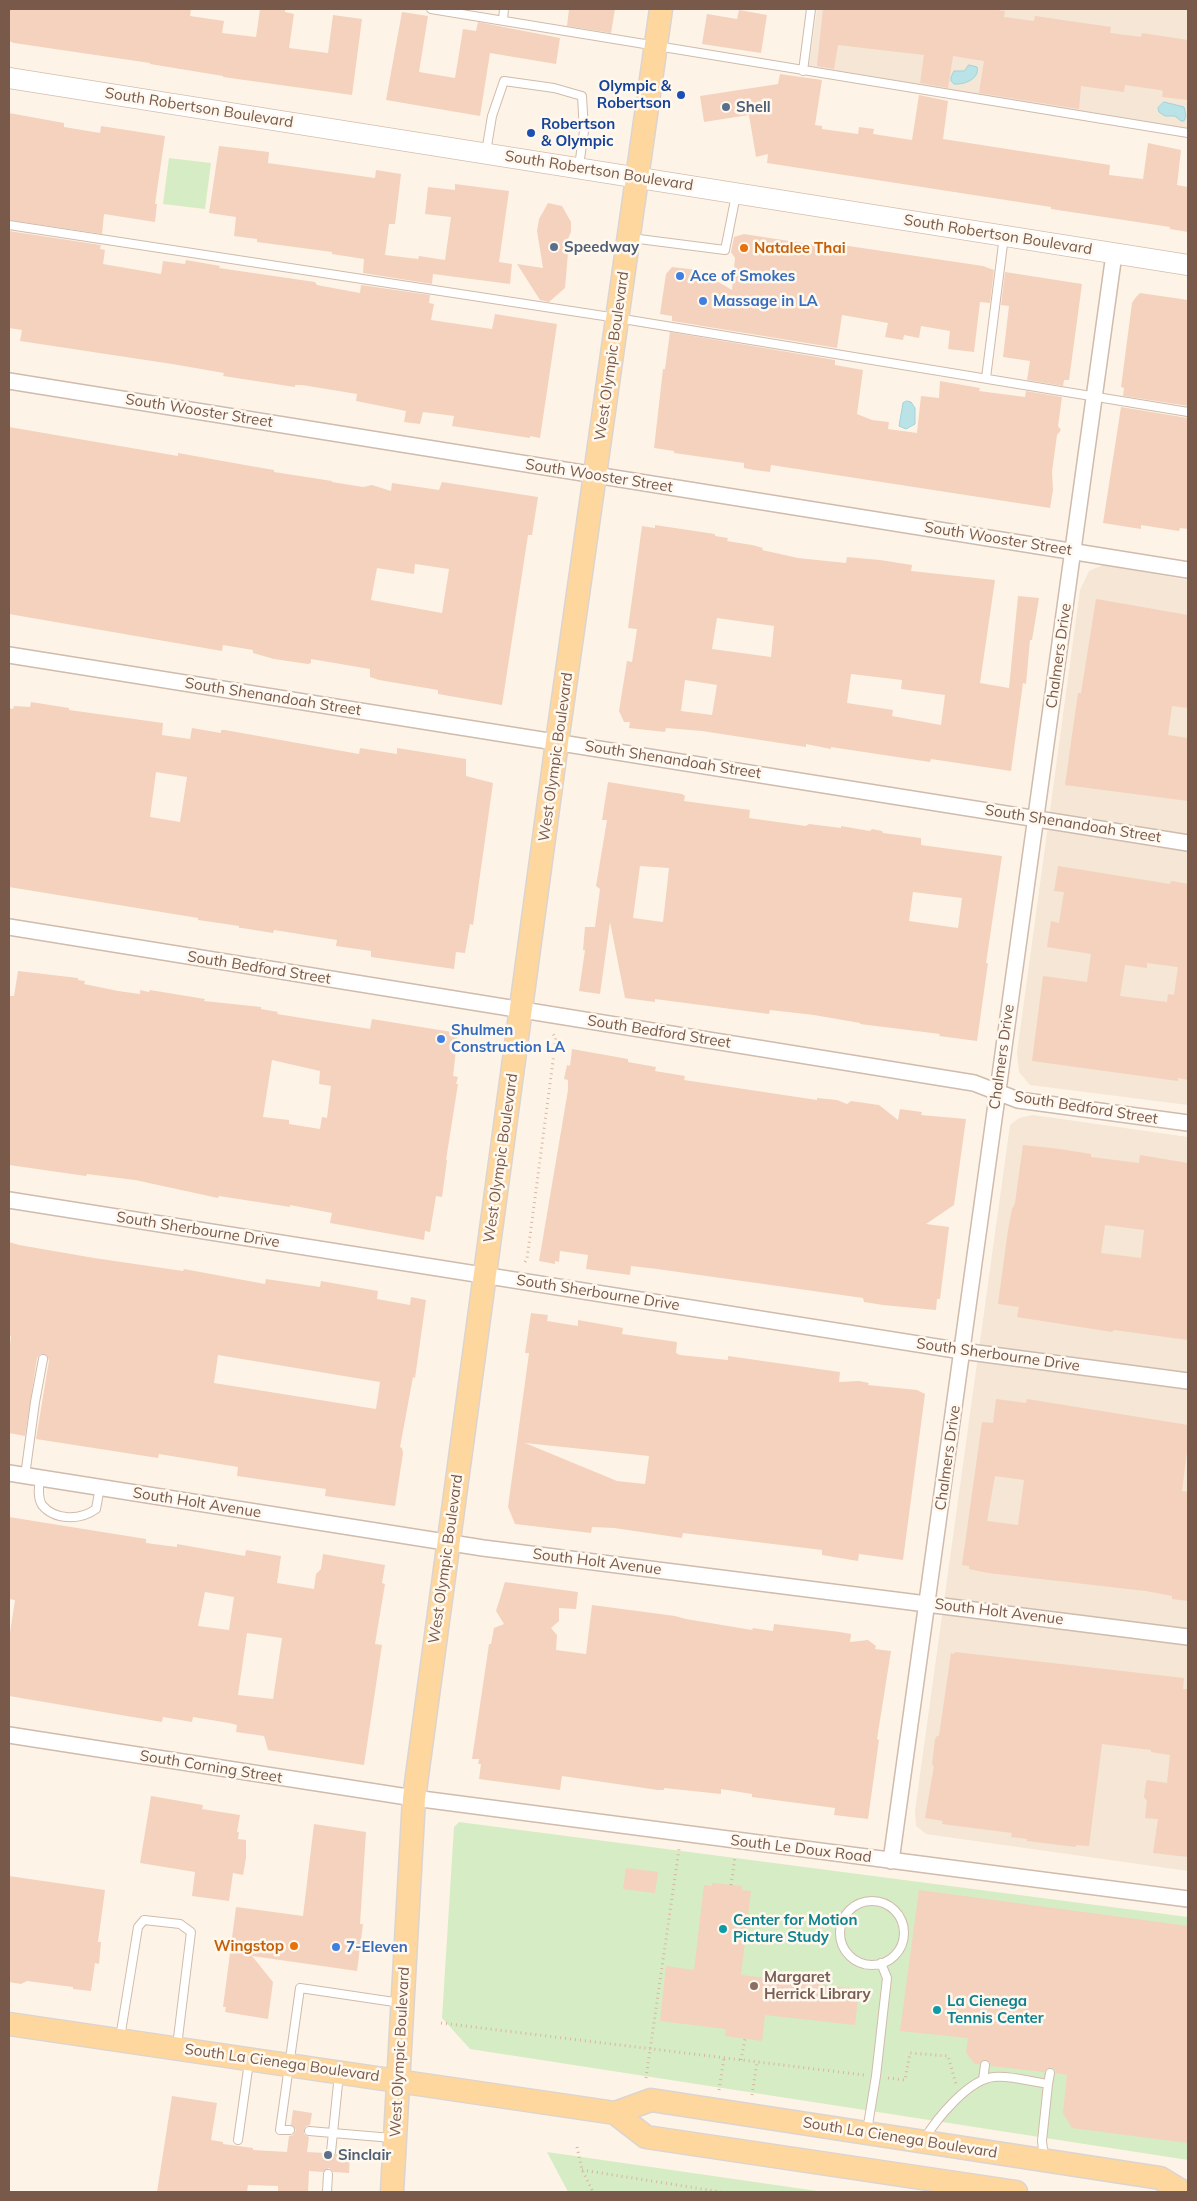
<!DOCTYPE html>
<style>
body{margin:0}
#map{position:relative;width:1197px;height:2201px;overflow:hidden;background:#fdf4e7;font-family:Mulish,sans-serif}
canvas{display:block}
.frame{position:absolute;inset:0;border:10px solid #79594a;pointer-events:none}
</style>
<div id="map">
<canvas width="1197" height="2201"></canvas>
<div class="frame"></div>
</div>
<script>
const ctx = document.querySelector('canvas').getContext('2d');
ctx.lineJoin = 'round';
function fill(path, color) { ctx.fillStyle = color; ctx.fill(path, 'evenodd'); }
function stroke(path, color, width, dash) { ctx.strokeStyle = color; ctx.lineWidth = width; ctx.lineCap = dash ? 'butt' : 'round'; ctx.setLineDash(dash || []); ctx.stroke(path); }
function drawText(font, color, halo, rows, align = 'center') {
  ctx.font = font + ' Mulish,sans-serif'; ctx.lineWidth = 5; ctx.setLineDash([]); ctx.textBaseline = 'middle'; ctx.strokeStyle = halo; ctx.fillStyle = color; for (const [text, x, y, turn = 0] of rows) {
    ctx.save(); ctx.translate(x, y); ctx.rotate((+turn || 0) * Math.PI / 180); ctx.textAlign = isNaN(turn) ? turn : align; if (halo) ctx.strokeText(text, 0, 0); ctx.fillText(text, 0, 0); ctx.restore();
  }
}
const residential = new Path2D(`
 M817 9H1188V129L809 66Z
 M1103 565 1188 580V1105L1030 1085 1019 1072 1017 1053 1080 590 1089 571Z
 M1033 1115 1188 1137V1871L926 1834 916 1826 915 1811 1010 1125 1019 1118Z`);
const green = new Path2D(`
 M169 158 211 163 205 209 163 204Z
 M459 1822 1188 1917V2160L470 2049 442 2018 454 1827Z
 M547 2152 824 2192H568Z`);
const water = new Path2D(`
 M969 65 977 67C980 79 964 85 954 84L951 81V77L954 71H964Z
 M1164 102 1184 107 1186 116 1184 121H1181L1175 116H1165L1159 112 1158 108Z
 M907 401 911 402 915 408V424L906 429 899 426 903 403Z`);
const building = new Path2D(`
 M9 9H191L190 16 224 21 222 33 256 37 260 9H285V12L294 14 289 48 328 53 333 15 362 19 352 95 223 77V76L150 64V63L14 43 9 41Z
 M569 9H615L611 33 567 26Z
 M823 9H989L1005 11 1004 17 1034 21 1035 16 1111 27 1110 33 1141 37 1142 33 1188 40V100L1162 97 1163 91 1160 90 1125 85 1124 92 1081 86 1079 109 1060 106 979 93 984 61 953 56 948 88 920 83 924 55 838 45 834 69 817 66Z
 M739 10 767 15 761 53 702 44 707 14 737 19Z
 M402 12 428 16 419 72 455 78 463 29 476 31 478 22 560 38 556 64 490 53 480 116 386 100Z
 M780 74 822 80 815 125 822 126V129L858 134 859 127 874 129 873 134 912 140 919 95 948 101 943 139 1110 165 1109 175 1143 179 1148 143 1181 150 1177 185 1188 187V232L1170 229V227L1051 209V207L767 163 768 154 756 157 749 115 704 122 700 96 778 84Z
 M9 113 64 123V127L100 133 101 126 165 136 155 204H157L155 222 104 214 102 234 9 220Z
 M219 146 269 152 268 163 375 178 376 170 401 174 395 224H389L385 255 418 259 419 256 445 260 451 217 425 214 428 187 455 190V184L509 191 499 262 512 264 510 284 433 274 432 284 363 273 364 259 332 254V252L257 242V239L234 236 236 217 209 213Z
 M548 203 562 206 571 222V232L562 252 568 253 565 288 549 302 540 300 517 264 543 268 537 231 539 219Z
 M9 231 101 245 100 249 105 250 103 264 161 274 163 261 185 264 186 260 220 266 219 268 315 282 317 285 360 293 361 285 430 295 429 303 434 304 431 320 492 329 495 314 557 324 540 438 530 436V438L452 426 454 416 423 412 420 424 404 422 406 411 356 401 357 394 302 385H295V387L223 376 224 373 172 364 20 341 22 330 9 328Z
 M744 234 815 245V241L983 266 994 270 990 303 980 302 974 352 948 349 950 331 921 326 919 338 904 335 903 340 885 337 888 323 842 315 837 348 672 321V316L660 314 666 274 672 267 698 270 705 278 715 280 732 290 735 258 731 252 734 237Z
 M1005 272 1082 284 1069 380H1064L1063 386 1027 380 1030 361 1003 357 1009 306 1001 305Z
 M1140 293 1188 300V406L1123 396 1124 388 1121 387 1132 303 1136 297Z
 M670 332 835 360V365L863 370 857 414 872 420 889 422 888 429 917 433 921 396 939 398 940 381 980 388 979 391 1025 397 1026 391 1062 397 1058 426 1061 430 1057 435 1052 472 1053 490 1050 508 771 465 770 472 754 470 744 468V463L674 453V451L654 448 663 369H665Z
 M1121 407 1188 418V529L1180 528 1179 531 1141 525V529L1103 523Z
 M9 427 178 456V453L245 465 274 470V472L332 481V482L363 487 372 485 391 491 392 483 439 490 442 482 538 497 532 535H528L502 705 438 694V690L379 680 370 677V669L311 659V663L308 664 274 659 253 653V650L223 645 222 651 9 614ZM415 564 449 569 442 613 371 600 377 568 414 574Z
 M655 525 715 534V536L728 538 727 541 752 545 763 548 762 550 798 558 846 563 847 557 880 560 912 565 911 571 995 580 980 683 1009 688 1018 596 1039 598 1032 640H1030L1026 684 1023 683 1011 771 931 759 930 762 831 747V749L806 744V747L702 731 666 728 665 732 629 728 630 722H624L619 711 627 661 632 662 637 629 628 628 642 526 655 528ZM717 618 774 626 771 657 712 649ZM851 674 902 680 901 689 945 695 941 725 892 716 893 710 847 703ZM685 680 717 685 712 715 681 711Z
 M1096 599 1188 615V708L1172 706 1168 735 1188 738V801L1065 785 1078 693H1081Z
 M31 702 69 708V710L163 723 162 735 190 739 192 728 221 733V730H225L359 754 360 748 397 754V748L466 759V776L493 783 473 925 470 924 465 953 456 952 454 969 371 957V951L336 946 337 940 274 930 273 933 242 928H239V926L198 920V918L9 887V708L13 709 14 706 30 707ZM156 772 187 777 180 822 150 817Z
 M608 782 682 794 685 796 684 801 750 810 749 818 806 826 809 824 841 828V826L870 831 872 829 882 831 883 833 921 838V845L1002 856 986 963H988L977 1041 939 1036 940 1034 860 1024V1023L814 1015 770 1010 769 1014 655 999V1002L625 998 610 922 600 994 579 991 585 950H583L585 927H595L600 889 596 886 607 820H602ZM640 866 669 868 663 922 633 918ZM913 892 962 898 958 928 909 921Z
 M1058 866 1170 884 1171 881 1188 884V1080L1178 1078V1081L1032 1061 1043 976 1087 982 1091 954 1047 947 1051 921 1059 923 1064 892 1054 891ZM1147 963 1178 967 1174 995 1168 994 1167 1002 1120 996 1125 965 1147 968Z
 M18 971 78 978V980L85 981 84 984 118 991 140 994V990L149 992 150 990 205 999 204 1001 261 1007V1009L278 1012 277 1014 370 1029 372 1019 458 1033 453 1076 458 1077 456 1084H458L446 1160H447L442 1197 436 1196 430 1232 425 1231 424 1240 330 1223 332 1213 290 1205V1207L219 1196 218 1198 135 1180 87 1174 86 1176 9 1165V996H14ZM272 1060 320 1071 319 1084 331 1086 327 1118 322 1117 320 1129 289 1124V1120L263 1117Z
 M572 1049 628 1059V1062L656 1067 655 1071 685 1076 684 1080 817 1100V1098L837 1100 847 1104 851 1101 879 1105 898 1120 900 1109 922 1112 921 1115 966 1119 954 1205 926 1224 949 1227 940 1299H937L936 1310 883 1305 864 1302 863 1298 657 1269 631 1266 630 1275 586 1269 588 1255 560 1251 559 1262 555 1261V1264L539 1261 568 1090V1080L564 1079 567 1065 570 1066Z
 M1023 1145 1060 1149 1091 1154V1157L1139 1163 1140 1155 1188 1163V1340L1114 1330 1112 1332 1017 1317 1019 1307 998 1304 1008 1230 1012 1209 1015 1203ZM1105 1225 1144 1230 1141 1258 1101 1253Z
 M9 1242 19 1245 94 1258 183 1271 184 1269 265 1284 266 1279 320 1287 321 1281 378 1291 377 1299 410 1305 411 1297 426 1300 415 1378 413 1377 400 1447 402 1448 403 1453 395 1506 325 1496 326 1489 237 1476 238 1467 159 1454 158 1458 36 1439 49 1360 44 1354H41L37 1358 25 1436 9 1433V1354L11 1336H9ZM218 1355 380 1382 376 1409 214 1383Z
 M531 1313 548 1315 547 1321 578 1326V1320L623 1328 622 1334 677 1342 676 1353 680 1355 728 1360V1356L840 1372 839 1382 859 1381 869 1383 868 1385 917 1390 925 1394 903 1560 859 1554 858 1561 822 1555V1550L683 1533 682 1538 614 1528 592 1527 591 1533 515 1524 508 1507 529 1353H525ZM525 1443 649 1456 645 1484 617 1481Z
 M996 1399 1026 1403 1027 1399 1188 1425V1443L1182 1491 1188 1492V1601L1172 1599V1596L1146 1591 988 1573 969 1569V1566L962 1565 982 1422 993 1423ZM995 1476 1024 1480 1018 1525 987 1521Z
 M9 1517 146 1539V1543L177 1547V1544L245 1556 246 1550 281 1556 277 1583 314 1589 316 1574 321 1569 323 1554 385 1565 382 1583 385 1584 375 1644 382 1645 364 1765 268 1750 264 1736 236 1732 237 1725 229 1723 193 1717 192 1722 163 1717 162 1722 9 1696V1639L15 1600 9 1599ZM205 1592 234 1597 229 1630 198 1626ZM247 1633 282 1638 273 1699 238 1695Z
 M505 1582 578 1592 576 1609 559 1608V1621L551 1628 557 1635 556 1650 586 1654 592 1605 675 1616 686 1619 752 1630 753 1628 773 1631 774 1624 840 1632 851 1634 850 1642 868 1640 876 1646 875 1649 891 1651 877 1739 879 1740 868 1819 834 1815 835 1808 752 1797V1794L721 1789V1794L664 1788V1790H658L562 1776 560 1790 479 1779 481 1764H478L479 1759H472L489 1644H491L494 1628 504 1624 496 1611Z
 M955 1652 1184 1678 1183 1689H1188V1857L1153 1853 1158 1819 1145 1818 1147 1801 1144 1797 1146 1783 1147 1780 1167 1783 1170 1755 1151 1752V1750L1102 1744 1089 1846 1076 1845V1847L1027 1841V1839L1011 1837 1012 1833 942 1824 943 1821 925 1818 934 1766 932 1765 935 1739 937 1736H939L951 1653 954 1654Z
 M151 1796 203 1805 202 1809 240 1815 237 1832H239L238 1839 246 1840V1858L243 1875 233 1873 229 1901 192 1896 195 1872 140 1863Z
 M314 1824 366 1832 360 1924H363L357 1971 252 1956 273 1982 268 2019 225 2012 226 2007H223L236 1907 303 1916Z
 M626 1868 658 1872 655 1893 623 1889Z
 M9 1876 105 1890 98 1942H101L99 1964 95 1963 91 1991 73 1989V1987L27 1981 21 1984 9 1982Z
 M712 1883 742 1886V1890L751 1891 741 1975 859 1989 855 2025 765 2015 762 2041 725 2036 726 2029 660 2021 666 1966 694 1970 704 1885 712 1886Z
 M919 1890 1188 1926V2143L1072 2128 1063 2113 1067 2075 1056 2073 1054 2069 1051 2067 1044 2072 991 2066 989 2061 985 2059 979 2064H975L966 2053 968 2038 900 2031Z
 M172 2096 217 2103 211 2140 223 2142V2144L253 2148V2150L287 2152 289 2136 293 2135 296 2130 291 2125 293 2110 312 2113 310 2125 306 2126 304 2130V2134L309 2137 307 2152 326 2153 331 2158 336 2154H350L349 2173 333 2172 329 2168 323 2172 309 2171 308 2192H278V2186L248 2185 247 2192H157Z`);
const path = new Path2D(`
 M525 1262 527 1259 556 1038 553 1034
 M731 1885 735 1857
 M441 2023 864 2075
 M741 2060 745 2039
 M646 2078 679 1849
 M888 2078 905 2080 910 2053 948 2056 956 2084
 M719 2090 724 2058
 M752 2095 757 2062
 M577 2147 582 2170 593 2192
 M582 2170 721 2192`);
const lane = new Path2D(`
 M431 9 1188 133
 M503 20 504 9
 M803 71 811 9
 M486 152 492 116 504 81 554 88 582 96 584 131 579 166
 M9 225 617 318 1188 412
 M631 238 725 250 736 195
 M986 378 1004 236
 M25 1476 35 1402 43 1359
 M40 1478C39 1486 37 1497 42 1505 55 1521 81 1520 96 1509L100 1487
 M840 1933a32 32 0 1 1 64 0a32 32 0 1 1-64 0Z
 M120 2038 138 1927 144 1920 180 1924 191 1932 177 2046
 M983 2080 985 2065
 M1048 2084 1050 2073
 M290 2130H280L300 1988 401 2003
 M309 2131 392 2138
 M867 2131 876 2076 887 1978 881 1963
 M238 2140 249 2062
 M924 2140C936 2119 969 2079 994 2077 1009 2075 1033 2082 1048 2084L1042 2141 1044 2158
 M331 2152 339 2074
 M327 2192 328 2174`);
const street = new Path2D(`
 M9 381 1188 570
 M9 655 1188 843
 M9 927 974 1083 1018 1100 1188 1123
 M9 1200 962 1351 1188 1381
 M9 1473 483 1548 1188 1637
 M9 1735 414 1798 1188 1899
 M891 1861 1114 254`);
const secondary = new Path2D(`
 M9 78 1188 265`);
const primary = new Path2D(`
 M9 2024 615 2113 651 2100 1160 2178 1183 2192
 M615 2113 646 2137 1016 2192
 M392 2192 414 1798 557 742 661 9`);
const markers = [
 [681,95,5,"#1a4fb4"],
 [726,107,5,"#5c6f8a"],
 [531,133,5,"#1a4fb4"],
 [554,247,5,"#5c6f8a"],
 [744,248,5,"#e8710a"],
 [680,276,5,"#3f7fe0"],
 [703,301,5,"#3f7fe0"],
 [441,1039,5,"#3f7fe0"],
 [723,1929,5,"#0f9aa8"],
 [294,1946,5,"#e8710a"],
 [336,1947,5,"#3f7fe0"],
 [754,1986,5,"#8d6e63"],
 [937,2010,5,"#0f9aa8"],
 [328,2155,5,"#5c6f8a"]
];
const transitNames = [
 ["Olympic &",671,86],
 ["Robertson",671,103],
 ["Robertson",541,124,"left"],
 ["& Olympic",541,141,"left"]
];
const serviceNames = [
 ["Shell",736,107],
 ["Speedway",564,247],
 ["Sinclair",338,2155]
];
const streetNames = [
 ["South Robertson Boulevard",199,108,9],
 ["South Robertson Boulevard",599,171,9],
 ["South Robertson Boulevard",998,235,9],
 ["West Olympic Boulevard",612,356,-82],
 ["South Wooster Street",199,411,9],
 ["South Wooster Street",599,476,9],
 ["South Wooster Street",998,539,9],
 ["Chalmers Drive",1059,656,-82],
 ["South Shenandoah Street",273,697,9],
 ["West Olympic Boulevard",556,757,-82],
 ["South Shenandoah Street",673,760,9],
 ["South Shenandoah Street",1073,824,9],
 ["South Bedford Street",259,968,9],
 ["South Bedford Street",659,1032,9],
 ["Chalmers Drive",1002,1057,-82],
 ["South Bedford Street",1086,1108,9],
 ["West Olympic Boulevard",501,1158,-82],
 ["South Sherbourne Drive",198,1230,9],
 ["South Sherbourne Drive",598,1293,9],
 ["South Sherbourne Drive",998,1355,8],
 ["Chalmers Drive",948,1458,-82],
 ["South Holt Avenue",197,1503,9],
 ["West Olympic Boulevard",446,1559,-82],
 ["South Holt Avenue",597,1562,7],
 ["South Holt Avenue",999,1612,7],
 ["South Corning Street",211,1767,9],
 ["South Le Doux Road",801,1849,7],
 ["West Olympic Boulevard",400,2052,-87],
 ["South La Cienega Boulevard",282,2063,8],
 ["South La Cienega Boulevard",900,2138,9]
];
const foodNames = [
 ["Natalee Thai",754,248],
 ["Wingstop",284,1946,"right"]
];
const shopNames = [
 ["Ace of Smokes",690,276],
 ["Massage in LA",713,301],
 ["Shulmen",451,1030],
 ["Construction LA",451,1047],
 ["7-Eleven",346,1947]
];
const cultureNames = [
 ["Center for Motion",733,1920],
 ["Picture Study",733,1937],
 ["La Cienega",947,2001],
 ["Tennis Center",947,2018]
];
const educationNames = [
 ["Margaret",764,1977],
 ["Herrick Library",764,1994]
];
fill(residential, '#f5e6d5');
fill(green, '#d6ecc5');
fill(water, '#bae3e8');
stroke(water, '#a0d3da', 1);
fill(building, '#f4d2be');
stroke(lane, '#d0bbac', 10);
stroke(street, '#d0bbac', 18);
stroke(secondary, '#d6bdac', 22);
stroke(primary, '#dcd4d0', 25);
stroke(path, '#d9b5a0', 3, [1, 4]);
stroke(lane, '#fff', 8);
stroke(street, '#fff', 15);
stroke(secondary, '#fff', 20);
stroke(primary, '#fed79e', 22);
for (const [x, y, r, color] of markers) { const dot = new Path2D(); dot.arc(x, y, r, 0, 2 * Math.PI); ctx.fillStyle = color; ctx.fill(dot); stroke(dot, '#fff8ef', 2); }
drawText('bold 15px', '#164399', '#fff8ef', transitNames, 'right');
drawText('bold 15px', '#4e5e75', '#fff8ef', serviceNames, 'left');
drawText('15px', '#79594a', '#fff8ef', streetNames);
drawText('bold 15px', '#c56008', '#fff8ef', foodNames, 'left');
drawText('bold 15px', '#366cbe', '#fff8ef', shopNames, 'left');
drawText('bold 15px', '#0d838f', '#fff8ef', cultureNames, 'left');
drawText('bold 15px', '#785e54', '#fff8ef', educationNames, 'left');
</script>
